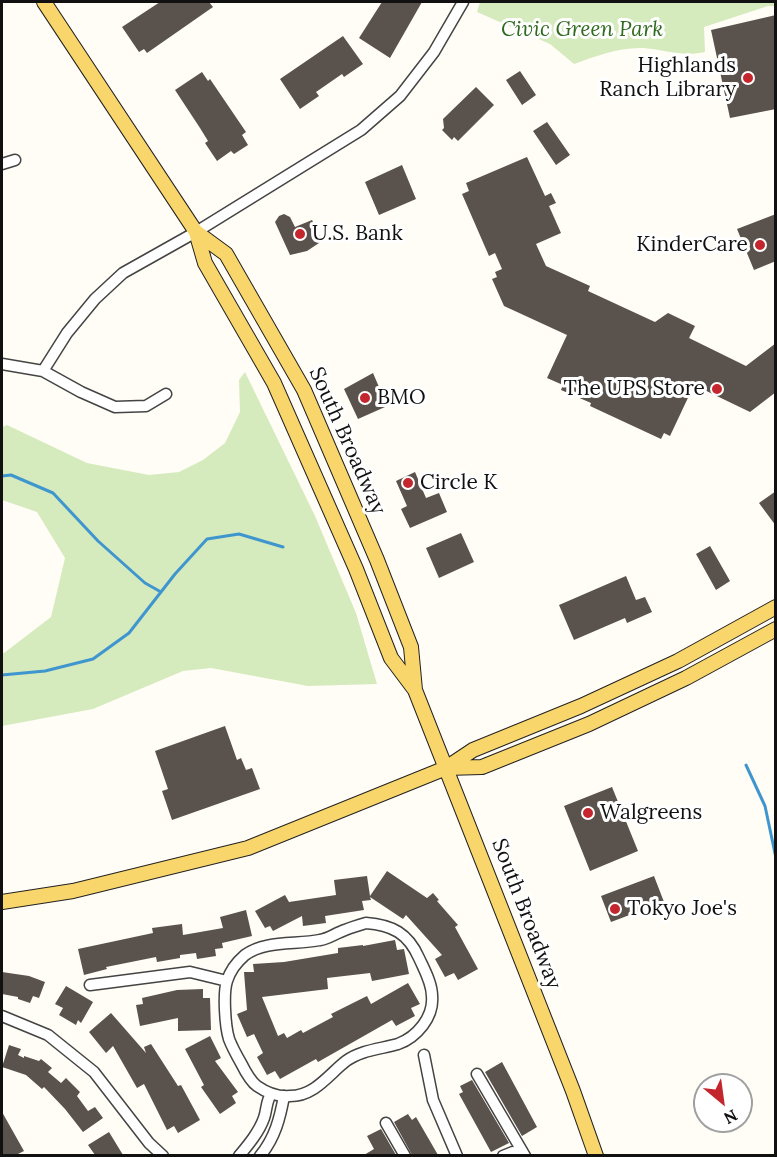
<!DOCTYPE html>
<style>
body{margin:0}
#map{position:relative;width:777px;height:1157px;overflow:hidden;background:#fffdf5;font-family:Lora,serif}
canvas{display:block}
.frame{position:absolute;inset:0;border:3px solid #111;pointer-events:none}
.north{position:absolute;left:693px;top:1073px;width:60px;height:60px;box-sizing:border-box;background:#fff;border:2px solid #a0a0a0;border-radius:50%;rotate:151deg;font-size:16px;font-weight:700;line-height:24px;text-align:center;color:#111}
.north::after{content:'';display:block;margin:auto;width:21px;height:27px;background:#c4262e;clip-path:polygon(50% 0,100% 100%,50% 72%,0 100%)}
</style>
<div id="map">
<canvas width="777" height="1157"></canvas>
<div class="frame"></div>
<div class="north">N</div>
</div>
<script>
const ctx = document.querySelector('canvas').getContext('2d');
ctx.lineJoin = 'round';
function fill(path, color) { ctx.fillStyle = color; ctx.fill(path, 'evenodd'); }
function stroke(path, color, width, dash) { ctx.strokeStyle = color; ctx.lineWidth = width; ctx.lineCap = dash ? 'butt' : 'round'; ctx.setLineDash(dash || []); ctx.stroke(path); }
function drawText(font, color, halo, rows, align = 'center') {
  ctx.font = font + ' Lora,serif'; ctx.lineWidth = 6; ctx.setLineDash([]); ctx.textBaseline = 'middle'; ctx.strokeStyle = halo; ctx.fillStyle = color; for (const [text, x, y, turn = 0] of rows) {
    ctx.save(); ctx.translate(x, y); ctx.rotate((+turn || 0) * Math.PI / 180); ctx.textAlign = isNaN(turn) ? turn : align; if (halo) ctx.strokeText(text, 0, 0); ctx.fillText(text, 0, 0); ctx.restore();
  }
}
const green = new Path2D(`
 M480 2H775L776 6H768L704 27 705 52C684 57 665 50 644 48 619 47 596 56 574 64L550 44 477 12Z
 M245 372 315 516 356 613 377 684 308 686 211 668 183 671 93 709 2 726V652L4 653 51 617 65 558 37 512 2 500V427L7 425 87 463 149 475 179 472 203 460 225 443 240 412 239 380Z`);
const stream = new Path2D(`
 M2 476 11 475 53 493 98 541 145 583 161 592
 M2 675 45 671 93 659 129 633 175 574 207 539 239 534 283 547
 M746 765 765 806 776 858`);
const building = new Path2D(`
 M160 2H209L213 7 147 53 144 49 139 52 122 27Z
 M382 2H422L390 58 359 38Z
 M776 15V109L730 118 711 30Z
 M343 36 363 64 344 77 342 74 316 92 319 96 300 109 280 79Z
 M520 71 536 95 522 105 506 80Z
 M202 72 208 81 210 79 246 132 242 135 248 145 234 154 231 151 217 161 205 143 208 141 200 128 175 90Z
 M476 87 494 105 458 141 454 137 452 140 442 130 444 128 443 119Z
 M547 122 570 155 556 165 533 131Z
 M527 157 545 196 551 193 556 203 549 206 561 233 536 244 546 266 590 286 588 291 655 322 668 313 695 326 689 338 746 366 776 343V392L750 412 694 385 670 436 664 433 661 439 590 406 591 403 561 390 563 385 547 378 567 335 504 306 492 279 497 277 495 272 502 269 495 253 489 256 462 194 469 191 466 183Z
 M402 165 416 199 379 215 365 182Z
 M284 214 290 217 295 227 312 220 322 241 307 251 290 255 275 222 279 216Z
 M776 214V261L754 270 737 229Z
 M373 373 379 387 377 388 385 407 358 419 344 389Z
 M415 472 426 498 439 493 447 512 410 528 401 509 407 506 396 481Z
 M776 491V526L759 503Z
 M461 533 474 562 439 578 426 548Z
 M710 546 730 581 716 590 696 554Z
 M626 576 636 600 645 597 652 612 627 623 625 618 574 640 559 605Z
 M225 726 237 760 241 758 246 770 252 768 260 789 172 820 162 791 168 789 155 751Z
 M612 787 638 851 590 871 564 806Z
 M387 871 427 898 433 893 439 900 437 901 458 925 455 927 478 969 458 980 454 973 445 977 435 959 442 955 406 915 403 919 370 897 371 900 362 901 364 910 325 916 326 923 303 926 302 916 273 931 270 926 265 928 255 911 285 895 289 902 336 895 334 880 367 876 370 896Z
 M654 876 664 902 611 922 601 896Z
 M246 910 252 936 222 943 223 948 215 949 216 956 197 959 196 953 180 955V958L157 962 156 957 106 967 107 969 84 975 78 949 153 933 152 928 182 924 183 935 223 928 220 917Z
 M395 940 397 950 404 949 409 974 372 981 370 973 327 978 328 989 262 997 278 1036 284 1033 287 1038 301 1030 303 1033 333 1017 331 1014 367 996 371 1004 408 983 420 1004 411 1008 415 1016 396 1026 392 1020 318 1062 316 1059 280 1079 275 1071 267 1075 257 1057 263 1053 254 1034 247 1037 237 1014 247 1010 244 972H254L253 964 284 962 338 953V948L363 945V946Z
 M2 972 29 976 45 982 39 998 33 996 30 1003 18 999V997L2 994Z
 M66 986 93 1002 81 1023 78 1020 76 1025 59 1015 63 1008 55 1004Z
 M203 989V998H210L211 1030 178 1031V1018L140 1026 136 1005 143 1004 142 998 177 990Z
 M111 1013 146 1053 144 1047 151 1044 178 1086 181 1085 200 1120 178 1133 174 1126 167 1130 144 1084 137 1088 113 1046 106 1053 89 1032Z
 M210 1036 221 1058 215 1061 238 1092 232 1096 236 1103 220 1114 201 1087 204 1085 185 1049Z
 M9 1045 21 1049 18 1055 24 1058V1056L39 1061 41 1059 52 1068 48 1072 61 1083 66 1078 80 1092 77 1096 88 1111 95 1107 103 1118 83 1132 65 1109 44 1087 42 1089 26 1075 2 1067Z
 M502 1062 537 1127 522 1136 485 1072Z
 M472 1080 509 1143 491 1152 459 1094 463 1092 460 1086Z
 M2 1112 24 1151 16 1155H2Z
 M408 1114 412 1120 416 1117 438 1155H412L394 1122Z
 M381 1129 396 1155H364L374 1149 367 1136Z
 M109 1132 123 1155H95L88 1145Z`);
const minor = new Path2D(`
 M2 164 15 160
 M2 364 43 371 81 392 115 407 146 406 166 394
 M43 371 67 333 95 299 123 273 196 232 361 130 400 96 434 52 463 2
 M366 923C392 925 408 933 419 958 424 969 432 983 432 996 434 1017 417 1037 398 1044 381 1049 361 1050 346 1061 329 1074 315 1096 290 1096 278 1097 267 1093 257 1086 250 1081 245 1071 241 1063 237 1056 232 1047 229 1039 225 1026 223 993 227 981 230 971 238 961 245 955 265 940 296 945 320 940 328 939 336 933 345 930 352 927 359 925 366 923Z
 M90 985 190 972 227 981
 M2 1016 48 1035 94 1072 149 1143 163 1156
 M424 1055 433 1100 457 1156
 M477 1074 525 1156
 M386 1123 405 1156
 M239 1156C249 1144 259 1132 264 1118 267 1109 266 1102 271 1094
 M260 1156C275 1138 280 1118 284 1096
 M503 1156 513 1152 516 1156`);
const major = new Path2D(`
 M44 2 196 232 205 263 274 383 356 569 391 658 415 690 573 1091 596 1156
 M196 232 226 254 304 390 377 560 411 647 415 690
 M446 768 482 767 589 724 686 678 776 629
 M2 902 73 891 248 848 446 768 473 750 581 706 678 661 776 607`);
const markers = [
 [748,78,6,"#c4262e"],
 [300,234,6,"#c4262e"],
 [760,245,6,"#c4262e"],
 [717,389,6,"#c4262e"],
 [365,398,6,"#c4262e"],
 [408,483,6,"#c4262e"],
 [588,813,6,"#c4262e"],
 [615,909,6,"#c4262e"]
];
const parkNames = [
 ["Civic Green Park",582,30]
];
const poiNames = [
 ["Highlands",736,66,"right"],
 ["Ranch Library",736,90,"right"],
 ["U.S. Bank",312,234],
 ["KinderCare",748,245,"right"],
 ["The UPS Store",705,389,"right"],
 ["BMO",377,398],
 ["Circle K",420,483],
 ["Walgreens",600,813],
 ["Tokyo Joe's",627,909]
];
const streetNames = [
 ["South Broadway",347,441,66],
 ["South Broadway",526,914,69]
];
fill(green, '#d5ebbd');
stroke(stream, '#3f96cf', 3);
fill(building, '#5a524d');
stroke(minor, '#444', 13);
stroke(major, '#222', 16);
stroke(minor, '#fff', 10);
stroke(major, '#f9d66b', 14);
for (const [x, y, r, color] of markers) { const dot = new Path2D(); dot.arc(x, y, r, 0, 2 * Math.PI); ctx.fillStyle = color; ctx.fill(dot); stroke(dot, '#fff', 2); }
drawText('italic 21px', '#2f6b1f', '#fff', parkNames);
drawText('21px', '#111', '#fff', poiNames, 'left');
drawText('21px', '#111', '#fff', streetNames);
</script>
